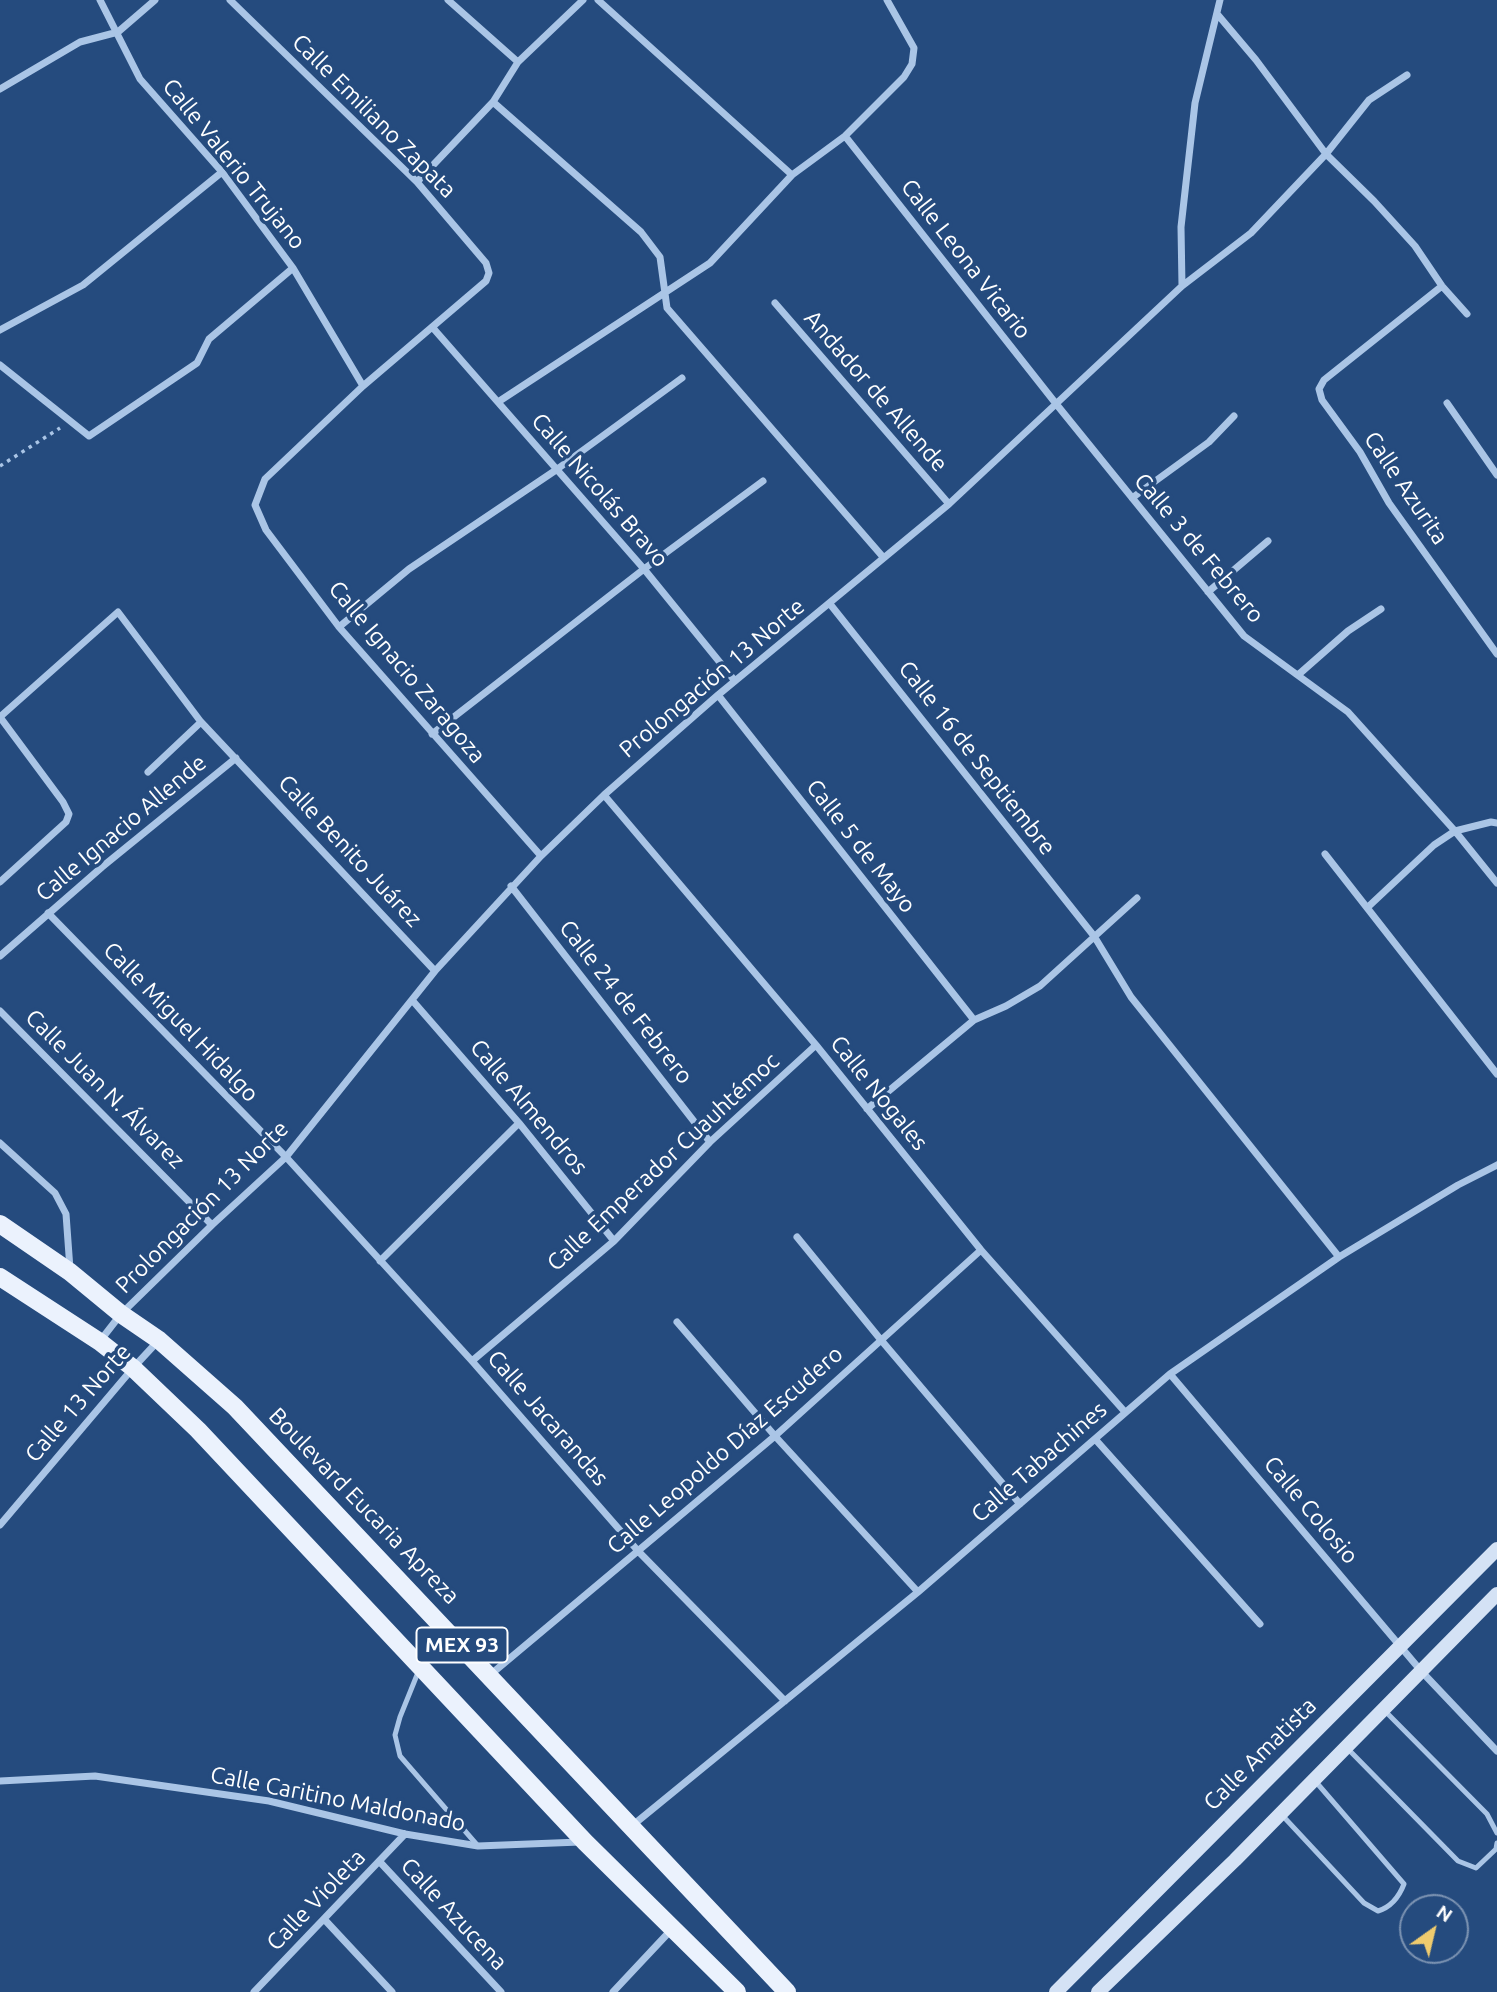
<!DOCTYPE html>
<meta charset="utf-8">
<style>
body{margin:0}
#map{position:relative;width:1497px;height:1992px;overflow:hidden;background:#254b7e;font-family:Ubuntu,sans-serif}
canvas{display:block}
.north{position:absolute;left:1399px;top:1894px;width:70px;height:70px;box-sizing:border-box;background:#254b7e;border:2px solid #7c93b2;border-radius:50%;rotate:34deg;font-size:19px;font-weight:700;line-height:28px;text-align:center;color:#fff}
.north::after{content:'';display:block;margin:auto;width:24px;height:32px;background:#efcb6e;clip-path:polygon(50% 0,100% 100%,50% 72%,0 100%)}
</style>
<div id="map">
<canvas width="1497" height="1992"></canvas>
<div class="north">N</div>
</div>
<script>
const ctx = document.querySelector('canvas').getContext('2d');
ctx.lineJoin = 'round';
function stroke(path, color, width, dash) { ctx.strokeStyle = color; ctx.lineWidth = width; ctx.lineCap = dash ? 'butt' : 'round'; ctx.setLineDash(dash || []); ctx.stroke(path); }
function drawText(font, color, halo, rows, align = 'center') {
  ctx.font = font + ' Ubuntu,sans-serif'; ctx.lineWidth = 7; ctx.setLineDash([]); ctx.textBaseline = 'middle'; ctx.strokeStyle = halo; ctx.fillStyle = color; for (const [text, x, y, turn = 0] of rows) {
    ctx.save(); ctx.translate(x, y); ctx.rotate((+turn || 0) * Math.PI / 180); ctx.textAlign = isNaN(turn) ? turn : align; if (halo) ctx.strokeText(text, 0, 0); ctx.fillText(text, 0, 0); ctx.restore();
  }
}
const path = new Path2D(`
 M0 466 60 428`);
const lane = new Path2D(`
 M419 1670 400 1717 395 1735 400 1756 478 1846
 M1384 1710 1487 1814 1497 1833
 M1348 1749 1458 1861 1476 1868 1496 1849 1497 1843
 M1281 1814 1364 1903 1378 1911C1391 1907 1399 1897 1404 1884L1316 1782`);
const street = new Path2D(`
 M100 0 140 79 222 172 293 268 363 386
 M230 0 417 182 486 263 489 273 486 281 363 386 265 479 255 505 266 530 339 627 541 856
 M448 0 518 62
 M598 0 792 175
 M1218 15 1256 60 1326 154 1374 201 1415 246 1442 286 1467 314
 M0 89 80 42 118 32 155 0
 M493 102 641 232 660 257 667 308 883 557
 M845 136 1057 405 1244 636 1348 712 1455 831 1497 883
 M417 182 493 102 518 62 583 0
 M1182 286 1251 233 1326 154 1369 100 1407 75
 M1442 286 1324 380 1319 389 1322 400 1360 452 1389 503 1497 654
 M775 303 949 504
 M433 328 644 569 735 681
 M0 330 83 285 222 172
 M0 365 89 436 197 363 209 339 293 268
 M498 402 710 263 792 175 845 136 904 77 912 64 914 48 887 0
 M1447 403 1497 475
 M1132 498 1209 442 1234 416
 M1208 592 1268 541
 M830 604 1094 936 1131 997 1339 1257
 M339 627 409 569 556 470 682 378
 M1298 675 1348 631 1381 609
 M718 695 974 1020
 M0 717 118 612 201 722 435 971
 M432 734 644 569 763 481
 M148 772 201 722
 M604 795 816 1045 981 1250 1125 1412
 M1325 854 1497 1074
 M0 882 66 822 69 814 63 802 0 717
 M511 886 710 1142
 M1368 907 1434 845 1455 831 1491 822 1497 823
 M48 913 286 1157 472 1361 639 1552 785 1701
 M0 956 102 867 236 758
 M412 1000 519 1123 614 1241
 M0 1011 212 1225
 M867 1109 974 1020 1006 1006 1040 986 1137 898
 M0 1143 55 1193 66 1214 70 1269
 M797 1237 881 1340 1020 1504
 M380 1261 519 1123
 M677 1322 775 1436 918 1592
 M100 1341 121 1314 212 1225 286 1157 435 971 541 856 604 795 718 695 949 504 1182 286 1181 227 1195 103 1220 0
 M472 1361 614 1241 710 1142 816 1045
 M1170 1374 1422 1672 1497 1751
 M1095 1439 1260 1624
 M0 1525 133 1368 159 1340
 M490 1675 775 1436 981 1250
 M0 1781 95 1776 269 1801 405 1834 478 1846 580 1842
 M633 1825 918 1592 1170 1374 1339 1257 1458 1185 1497 1165
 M379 1861 501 1992
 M324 1919 392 1992
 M254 1992 405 1834
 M613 1992 672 1929`);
const secondary = new Path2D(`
 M1056 1992 1497 1549
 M1098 1992 1235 1860 1497 1594`);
const primary = new Path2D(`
 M0 1224 70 1272 121 1314 159 1340 235 1407 787 1992
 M0 1277 100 1342 133 1368 198 1430 585 1842 737 1992`);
const shields = [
 [462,1645,91]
];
const shieldNames = [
 ["MEX 93",462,1645]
];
const streetNames = [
 ["Calle Emiliano Zapata",374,116,45],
 ["Calle Valerio Trujano",234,164,51],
 ["Calle Leona Vicario",966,259,52],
 ["Andador de Allende",876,391,49],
 ["Calle Azurita",1406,488,56],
 ["Calle Nicolás Bravo",600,490,49],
 ["Calle 3 de Febrero",1199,548,50],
 ["Calle Ignacio Zaragoza",407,672,50],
 ["Prolongación 13 Norte",712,678,-40],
 ["Calle 16 de Septiembre",977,758,52],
 ["Calle Ignacio Allende",121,828,-40],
 ["Calle 5 de Mayo",861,846,52],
 ["Calle Benito Juárez",350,851,47],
 ["Calle 24 de Febrero",626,1002,52],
 ["Calle Miguel Hidalgo",181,1022,46],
 ["Calle Juan N. Álvarez",105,1089,45],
 ["Calle Nogales",879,1093,51],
 ["Calle Almendros",529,1107,50],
 ["Calle Emperador Cuauhtémoc",663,1162,-43],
 ["Prolongación 13 Norte",202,1207,-45],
 ["Calle 13 Norte",78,1403,-49],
 ["Calle Jacarandas",548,1418,49],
 ["Calle Leopoldo Díaz Escudero",725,1450,-41],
 ["Calle Tabachines",1039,1462,-41],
 ["Boulevard Eucaria Apreza",364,1506,46],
 ["Calle Colosio",1311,1510,50],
 ["Calle Amatista",1260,1754,-45],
 ["Calle Caritino Maldonado",338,1799,11],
 ["Calle Violeta",316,1900,-46],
 ["Calle Azucena",454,1914,47]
];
stroke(path, '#aac5e6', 3.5, [3.5, 5]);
stroke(lane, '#aac5e6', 5);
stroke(street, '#aac5e6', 7);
stroke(secondary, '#d4e2f5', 14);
stroke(primary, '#ebf2fd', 18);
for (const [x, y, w] of shields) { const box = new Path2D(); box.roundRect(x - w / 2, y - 17.5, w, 35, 5); ctx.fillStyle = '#254b7e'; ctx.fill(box); stroke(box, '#fff', 2); }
drawText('bold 21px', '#fff', null, shieldNames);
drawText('23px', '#fff', '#254b7e', streetNames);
</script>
